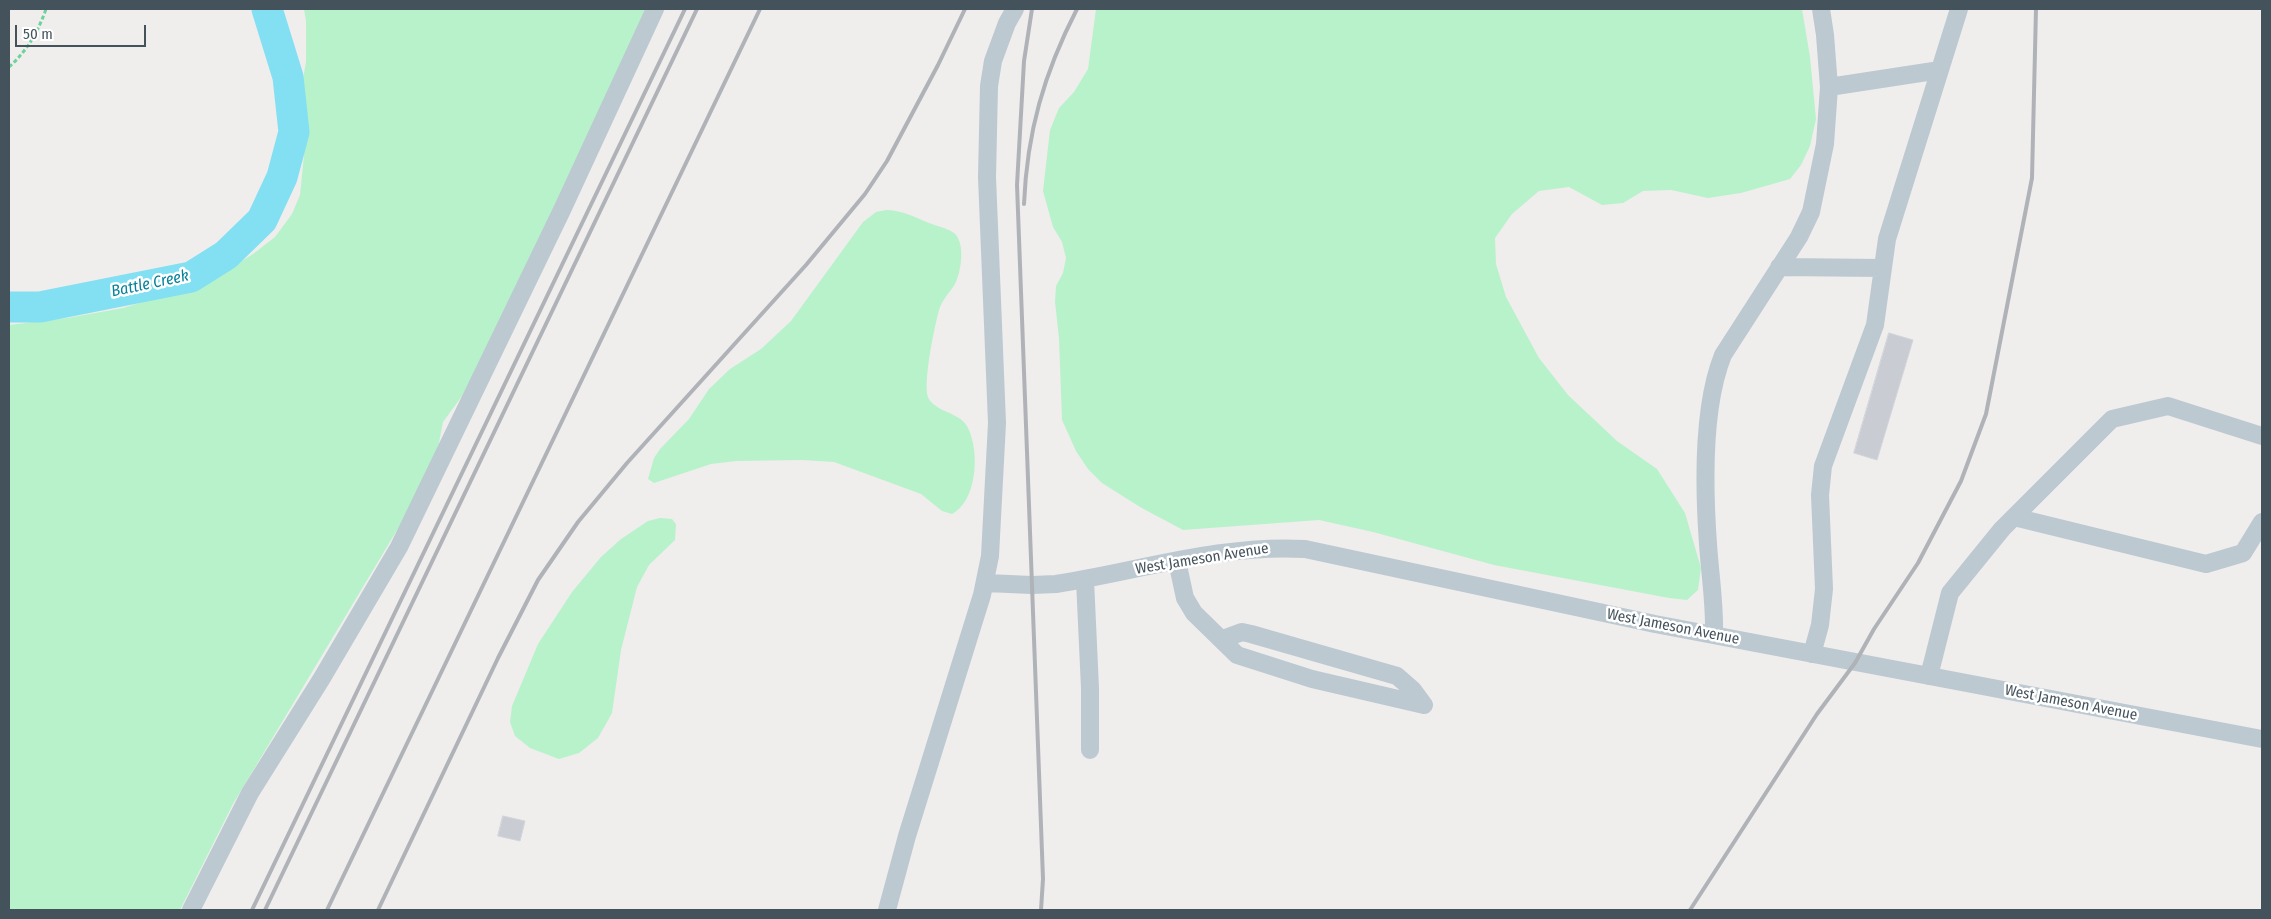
<!DOCTYPE html>
<style>
body{margin:0}
#map{position:relative;width:2271px;height:919px;overflow:hidden;background:#f0eded;font-family:"Fira Sans Condensed",sans-serif}
canvas{display:block}
.frame{position:absolute;inset:0;border:10px solid #44525c;pointer-events:none}
.scale{position:absolute;left:15px;top:25px;width:131px;height:22px;box-sizing:border-box;border:2px solid #44525c;border-top:0;padding-left:6px;font-size:15px;line-height:18px;white-space:nowrap;color:#44525c;-webkit-text-stroke:4px #fff;paint-order:stroke}
</style>
<div id="map">
<canvas width="2271" height="919"></canvas>
<div class="frame"></div>
<div class="scale">50 m</div>
</div>
<script>
const ctx = document.querySelector('canvas').getContext('2d');
ctx.lineJoin = 'round';
function fill(path, color) { ctx.fillStyle = color; ctx.fill(path, 'evenodd'); }
function stroke(path, color, width, dash) { ctx.strokeStyle = color; ctx.lineWidth = width; ctx.lineCap = dash ? 'butt' : 'round'; ctx.setLineDash(dash || []); ctx.stroke(path); }
function drawText(font, color, halo, rows, align = 'center') {
  ctx.font = font + ' "Fira Sans Condensed",sans-serif'; ctx.lineWidth = 5; ctx.setLineDash([]); ctx.textBaseline = 'middle'; ctx.strokeStyle = halo; ctx.fillStyle = color; for (const [text, x, y, turn = 0] of rows) {
    ctx.save(); ctx.translate(x, y); ctx.rotate((+turn || 0) * Math.PI / 180); ctx.textAlign = isNaN(turn) ? turn : align; if (halo) ctx.strokeText(text, 0, 0); ctx.fillText(text, 0, 0); ctx.restore();
  }
}
const green = new Path2D(`
 M304 9H648L491 342 462 396 443 422 437 453 421 490 233 804 180 910H9V325L67 318 123 308 208 282 253 254 275 237 292 214 300 195 304 155 301 90 306 62V21Z
 M1096 9H1802L1810 57 1816 119 1810 146 1801 165 1790 179 1741 193 1708 198 1671 190 1643 191 1623 203 1602 205 1569 187 1539 191 1512 214 1495 238 1496 264 1506 297 1539 358 1568 395 1617 441 1657 469 1685 513 1701 568 1698 590 1687 600 1669 598 1494 565 1373 532 1319 520 1183 530 1140 507 1102 483 1088 469 1076 451 1062 420 1059 338 1055 302 1056 286 1063 273 1066 258 1062 242 1053 227 1043 191 1050 130 1059 108 1074 92 1088 69Z
 M886 210C901 210 915 217 929 223 937 226 947 228 954 233 966 243 961 272 955 284 950 292 942 300 939 310 934 329 925 373 927 393 929 412 961 411 968 428 980 452 977 501 952 514L942 511 921 494 834 462 802 460 736 461 711 464 654 483 648 479 654 458 660 449 689 419 709 389 730 369 761 349 791 321 863 222 876 212Z
 M660 518 672 519 676 524 675 540 649 565 637 587 621 650 612 713 598 738 579 753 559 759 530 748 515 736 510 722 512 706 538 644 572 592 601 557 621 539 648 521Z`);
const river = new Path2D(`
 M9 307H40L191 277 226 255 262 220 282 177 294 132 288 77 267 9`);
const building = new Path2D(`
 M1889 333 1913 340 1877 460 1854 453Z
 M503 816 525 821 520 841 498 836Z`);
const path = new Path2D(`
 M9 67C27 51 38 32 46 9`);
const minor = new Path2D(`
 M1829 87 1940 70
 M1779 267 1883 268
 M2014 517 2206 564 2243 553 2262 522
 M1177 561 1185 598 1194 613 1237 655 1312 679 1424 705
 M1085 580 1090 688V750
 M986 583 1032 585 1056 584C1139 571 1221 544 1305 549L1655 624 2262 739
 M1714 635C1715 604 1710 575 1708 544 1704 488 1702 407 1723 355L1799 237 1811 212 1825 144 1829 87 1825 35 1821 9
 M1223 639 1242 632 1251 634 1397 676 1413 690 1424 705
 M1812 654 1820 625 1824 589 1820 495 1823 466 1875 325 1887 239 1959 9
 M1929 676 1950 593 2002 529 2112 419 2168 406 2262 436
 M191 910 250 793 322 678 399 547 562 210 655 9
 M887 910 907 836 982 595 990 556 997 423 987 177 989 86 993 61 1007 23 1015 9`);
const rail = new Path2D(`
 M1032 9 1024 61 1017 185 1043 879 1041 910
 M1024 204C1027 132 1044 73 1077 9
 M252 910 685 9
 M265 910 697 9
 M327 910 760 9
 M378 910 498 658 538 580 578 522 627 463 806 265 865 194 887 161 938 65 965 9
 M1690 910 1817 714 1855 663 1874 629 1918 563 1961 481 1986 414 2032 178 2036 9`);
const streetNames = [
 ["West Jameson Avenue",1202,559,-9],
 ["West Jameson Avenue",1673,627,11],
 ["West Jameson Avenue",2071,703,11]
];
const waterNames = [
 ["Battle Creek",150,284,-12]
];
fill(green, '#b8f2cb');
stroke(river, '#82e0f2', 31);
fill(building, '#c9ccd3');
stroke(building, '#d1d4d9', 1);
stroke(path, '#6dd29b', 3, [4, 2.5]);
stroke(minor, '#bcc9d1', 18);
stroke(rail, '#afb3b8', 4);
drawText('15px', '#44525c', '#fff', streetNames);
drawText('italic 16px', '#058199', '#fff', waterNames);
</script>
